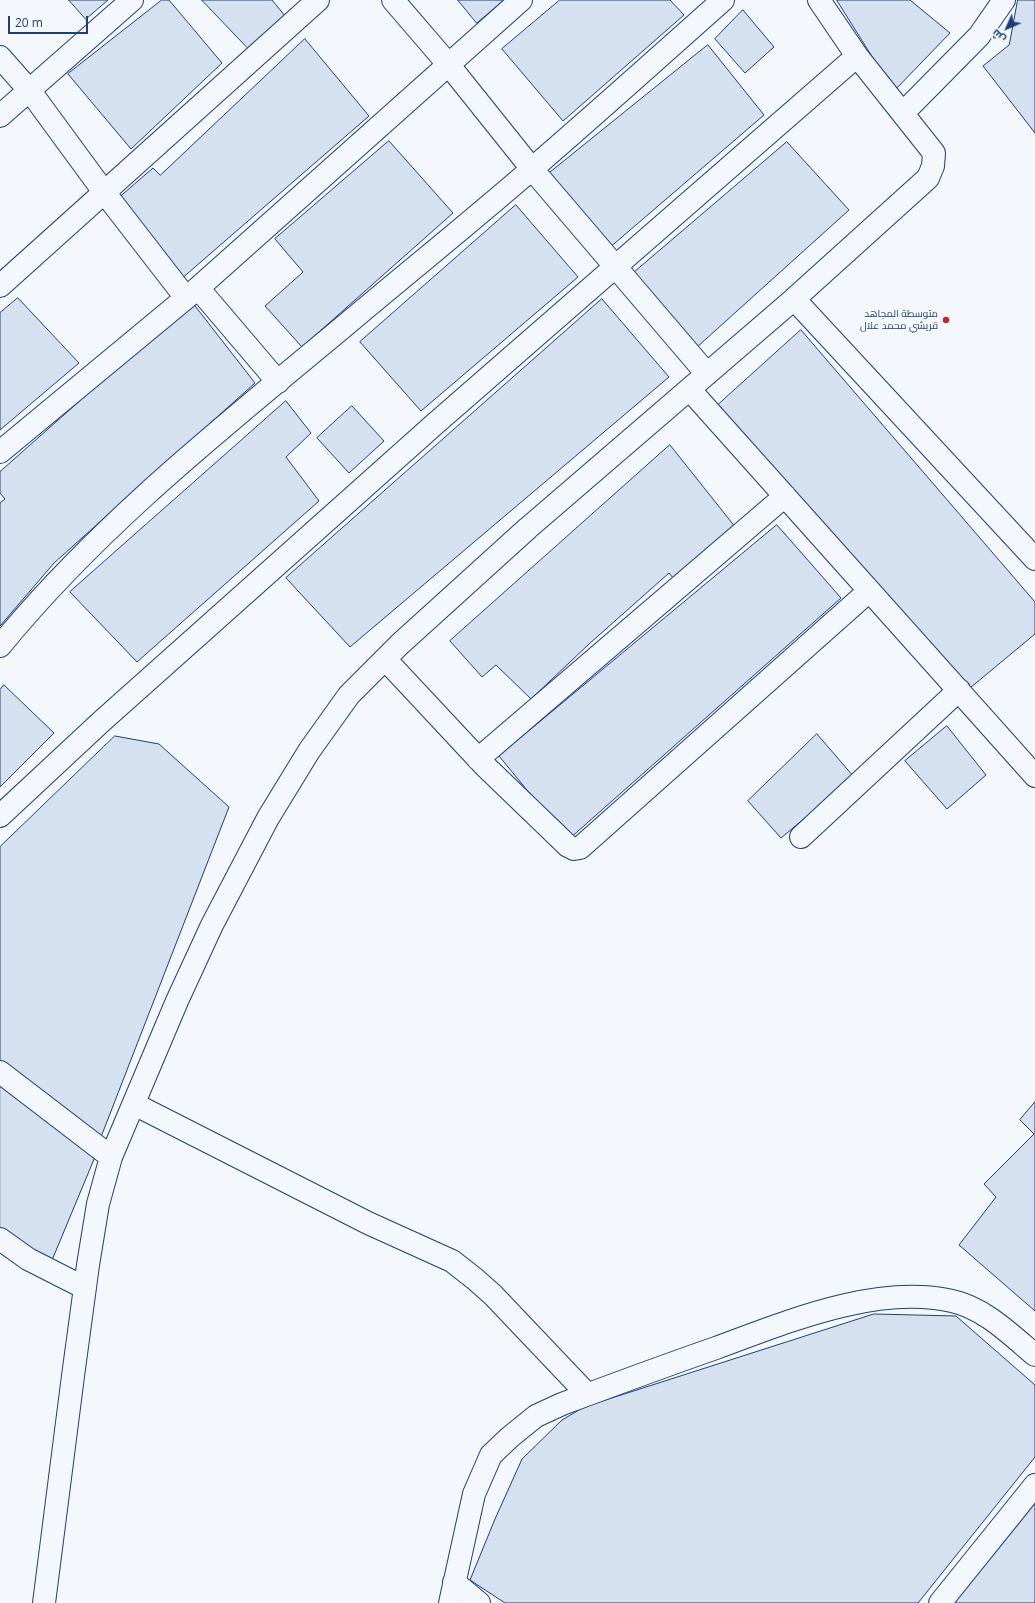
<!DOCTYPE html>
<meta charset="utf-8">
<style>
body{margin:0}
#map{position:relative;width:1035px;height:1603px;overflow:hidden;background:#f4f7fb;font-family:"Open Sans",Cairo,sans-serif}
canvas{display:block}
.north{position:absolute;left:987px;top:8px;width:40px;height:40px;-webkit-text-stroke:3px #f4f7fb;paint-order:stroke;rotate:225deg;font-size:11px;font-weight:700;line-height:16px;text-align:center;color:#1d3f73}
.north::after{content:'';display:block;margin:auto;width:14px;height:18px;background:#1d3f73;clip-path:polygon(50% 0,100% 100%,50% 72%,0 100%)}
.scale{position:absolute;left:8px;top:16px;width:80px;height:18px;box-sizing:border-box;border:2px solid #1d3f73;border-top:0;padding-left:5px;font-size:12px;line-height:14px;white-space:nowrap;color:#1d3f73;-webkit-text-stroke:3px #f4f7fb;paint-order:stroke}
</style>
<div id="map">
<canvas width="1035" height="1603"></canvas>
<div class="north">ش</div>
<div class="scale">20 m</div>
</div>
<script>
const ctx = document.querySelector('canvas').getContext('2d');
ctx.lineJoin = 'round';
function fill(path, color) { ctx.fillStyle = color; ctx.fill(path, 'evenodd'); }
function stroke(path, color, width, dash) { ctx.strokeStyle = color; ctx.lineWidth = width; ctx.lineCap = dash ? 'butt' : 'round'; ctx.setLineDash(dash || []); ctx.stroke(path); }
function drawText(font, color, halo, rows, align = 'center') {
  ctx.font = font + ' "Open Sans",Cairo,sans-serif'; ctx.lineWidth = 3; ctx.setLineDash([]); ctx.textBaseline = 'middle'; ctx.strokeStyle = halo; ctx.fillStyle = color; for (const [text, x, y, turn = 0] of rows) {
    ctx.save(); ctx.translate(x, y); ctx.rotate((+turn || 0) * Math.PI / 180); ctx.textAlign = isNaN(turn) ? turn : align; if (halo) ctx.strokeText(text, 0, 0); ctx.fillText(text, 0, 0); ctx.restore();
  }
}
const building = new Path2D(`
 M69 0H108L86 19Z
 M162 0H169L222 63 131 149 68 74Z
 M202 0H272L286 17 248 48Z
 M458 0H504L477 23Z
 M560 0H670L684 15 563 121 502 49Z
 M837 0H910L950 33 894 91Z
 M1018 0H1035V133L983 66 1009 45Z
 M743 10 774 47 745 73 715 39Z
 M305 39 369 116 180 280 116 200 153 168 160 175Z
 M708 45 764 115 608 249 547 175Z
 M389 141 453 213 302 347 265 306 303 272 275 239Z
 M787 142 849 210 696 348 630 276Z
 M516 205 578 277 421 411 360 342Z
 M18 298 79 363 0 430V313Z
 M602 299 669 377 350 647 286 578Z
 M192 302 255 383 54 563 0 626V503L5 499 0 493V472Z
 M801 330 1035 602V634L964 693 718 405Z
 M286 401 311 433 286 457 319 501 137 662 70 592Z
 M352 406 384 441 349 473 317 438Z
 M670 445 736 528 673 578 669 573 589 644 531 699 496 665 482 677 450 641Z
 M777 525 841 598 568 840 499 756Z
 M4 685 54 733 0 787V690Z
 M947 726 986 775 947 809 905 761Z
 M817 734 854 777 781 838 748 801Z
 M115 736 159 744 229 807 101 1137 0 1062V847Z
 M0 1081 97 1152 50 1265 0 1231Z
 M1035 1102V1311L959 1245 996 1197 984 1184 1034 1134 1020 1120Z
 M874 1314 956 1316 1035 1385V1457L918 1603H505L470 1580 495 1519 522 1459 562 1420 584 1407Z
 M1035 1501V1603H952Z`);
const street = new Path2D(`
 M393 0 448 64 532 169 707 374
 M0 57 30 91 104 192 186 298
 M903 113 979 36 1004 0
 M0 116 132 0
 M0 286 318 0
 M198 288 278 382
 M794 299 1035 559
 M690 390 1035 776
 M0 452 198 288 521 0
 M0 646C99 525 223 427 342 328 406 274 471 222 533 168 597 113 660 56 723 0
 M385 659 484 765 568 846 574 849 580 848 869 591
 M478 759 785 496
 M0 816 102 721 436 423 857 56
 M801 837 959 690
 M0 1072 111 1157
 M134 1104 368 1223 452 1261 475 1279 493 1295 587 1394
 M0 1239 28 1259 85 1288
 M454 1582 479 1603
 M44 1603 73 1376 88 1265 98 1204 111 1157 177 1001 212 925 268 818 309 751 349 695 400 644 528 528 794 299 928 178 933 166 934 153 857 56 819 0
 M450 1603 474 1494 491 1455 510 1437 536 1416 562 1404C613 1385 664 1366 716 1348 787 1322 876 1284 952 1301 984 1308 1010 1334 1035 1355
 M940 1603 1035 1485`);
const markers = [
 [946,320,4,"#c62828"]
];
const poiNames = [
 ["متوسطة المجاهد",938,314],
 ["قريشي محمد علال",938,326]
];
fill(building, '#d5e0f0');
stroke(building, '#1d3f73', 1);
stroke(street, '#1d3f73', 24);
stroke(street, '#f4f7fb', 22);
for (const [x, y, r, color] of markers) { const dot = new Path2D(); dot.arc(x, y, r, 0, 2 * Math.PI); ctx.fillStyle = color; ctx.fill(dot); stroke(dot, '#f4f7fb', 1.5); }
drawText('10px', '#1d3f73', '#f4f7fb', poiNames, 'right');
</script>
